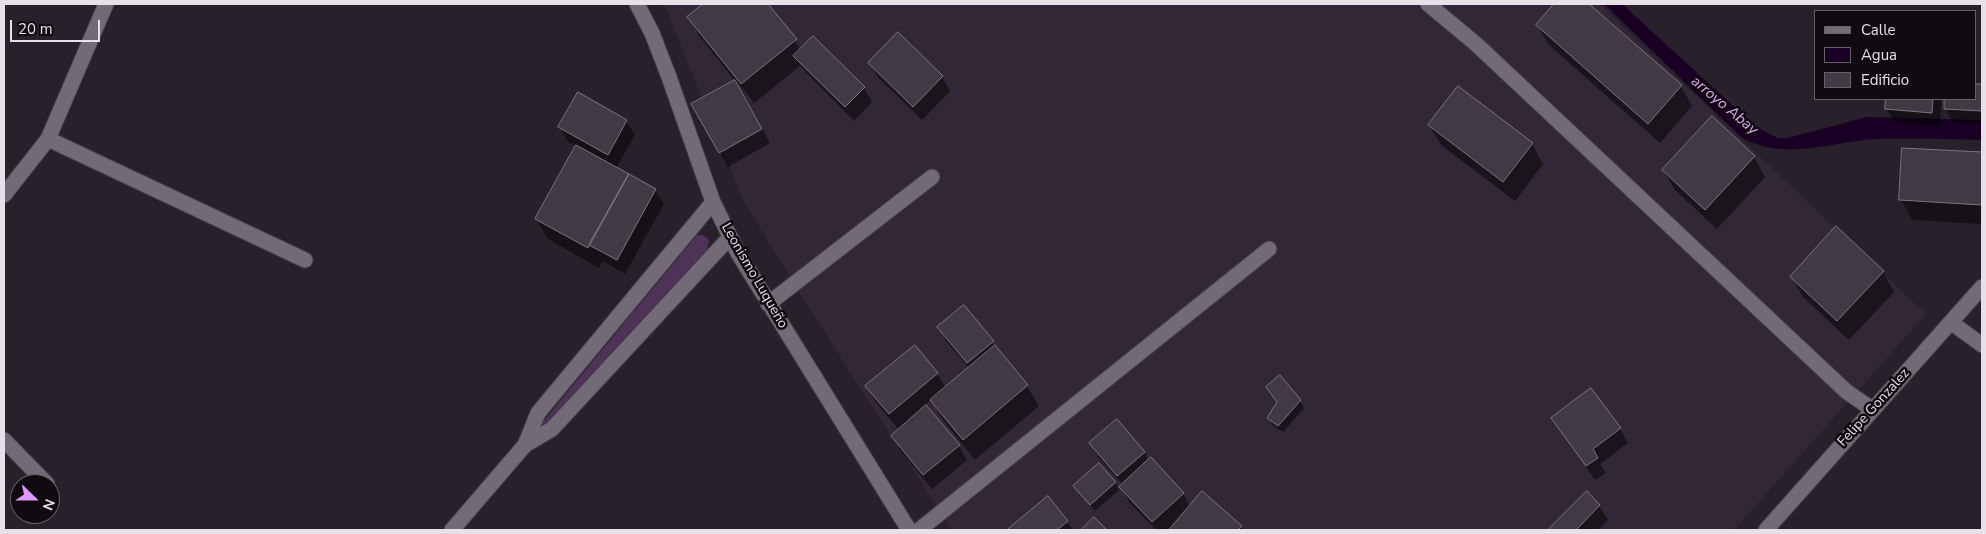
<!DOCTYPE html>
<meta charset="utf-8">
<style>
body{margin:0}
#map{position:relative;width:1986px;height:534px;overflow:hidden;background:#28202a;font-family:"Nunito Sans",sans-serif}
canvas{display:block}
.frame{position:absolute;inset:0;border:5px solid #e6e1e8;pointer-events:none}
.legend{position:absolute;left:1814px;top:10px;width:162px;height:90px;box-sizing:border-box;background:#0f0b10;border:1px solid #656166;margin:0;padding:6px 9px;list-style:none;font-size:15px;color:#e6e1e8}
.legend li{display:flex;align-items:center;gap:10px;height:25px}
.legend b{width:25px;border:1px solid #656166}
.north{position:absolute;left:10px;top:474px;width:50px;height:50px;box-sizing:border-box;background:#0f0b10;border:1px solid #656166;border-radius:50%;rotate:112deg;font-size:14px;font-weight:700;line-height:20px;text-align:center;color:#e6e1e8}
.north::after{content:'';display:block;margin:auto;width:18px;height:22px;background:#dd99f4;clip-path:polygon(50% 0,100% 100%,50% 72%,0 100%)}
.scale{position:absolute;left:10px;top:20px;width:90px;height:22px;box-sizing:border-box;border:2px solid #e6e1e8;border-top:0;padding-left:6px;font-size:15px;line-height:18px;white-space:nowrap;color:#e6e1e8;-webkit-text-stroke:4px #0f0b10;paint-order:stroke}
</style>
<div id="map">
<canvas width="1986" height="534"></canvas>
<div class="frame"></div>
<ul class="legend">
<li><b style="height:6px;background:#736a77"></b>Calle</li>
<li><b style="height:14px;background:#1b0025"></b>Agua</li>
<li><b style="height:14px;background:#413944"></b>Edificio</li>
</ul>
<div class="north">N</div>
<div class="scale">20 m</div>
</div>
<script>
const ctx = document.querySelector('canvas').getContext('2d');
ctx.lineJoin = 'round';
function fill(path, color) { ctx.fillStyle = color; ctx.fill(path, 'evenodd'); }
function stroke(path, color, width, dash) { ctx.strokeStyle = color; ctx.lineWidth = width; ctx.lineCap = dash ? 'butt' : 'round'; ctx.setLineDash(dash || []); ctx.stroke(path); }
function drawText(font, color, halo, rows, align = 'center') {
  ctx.font = font + ' "Nunito Sans",sans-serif'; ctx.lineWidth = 5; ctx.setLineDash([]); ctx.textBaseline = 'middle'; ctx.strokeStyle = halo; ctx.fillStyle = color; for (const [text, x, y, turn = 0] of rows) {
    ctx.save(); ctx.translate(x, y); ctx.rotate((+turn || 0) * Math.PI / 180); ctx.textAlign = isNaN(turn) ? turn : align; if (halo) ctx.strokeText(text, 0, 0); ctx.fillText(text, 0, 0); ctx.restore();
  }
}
const built = new Path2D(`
 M664 4H1599L1926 314 1734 530H952L812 313 744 202Z`);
const green = new Path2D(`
 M697 235H703L709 240 707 250 546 426H543L542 423Z`);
const water = new Path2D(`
 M1604 4H1622L1756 127 1778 138H1788L1867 117 1982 120V140C1947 139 1911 138 1875 139 1830 142 1783 162 1741 137Z`);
const shadow = new Path2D(`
 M705 4H767L801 50 864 88 872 102 854 121 800 66 754 103 738 83 770 143 728 167 693 104 735 81 700 37 689 17Z
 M1556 4H1588L1681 86 1692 106 1660 143 1549 45 1537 25Z
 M869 63 942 77 950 91 922 120 878 77Z
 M1975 85H1982V124L1953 123 1945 108V99H1975Z
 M1887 99H1941L1940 127 1895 123 1886 108Z
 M626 121 635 135 616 168 655 190 664 204 625 274 603 261 599 268 548 239 536 219 576 146 568 142 560 127Z
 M1429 125 1532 144 1543 164 1515 201 1441 145Z
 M1904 149 1982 154V224L1912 220 1901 200Z
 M1754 157 1765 177 1717 229 1675 190 1663 170Z
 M1883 272 1894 292 1849 340 1803 297 1791 277Z
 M964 307 1027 386 1039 406 975 460 943 420 931 400 925 405 959 446 967 460 932 489 900 450 892 436 899 430 875 401 867 387 915 347 937 374 946 388 969 368 947 342 939 328Z
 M1267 388 1300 401 1304 408 1283 432 1273 426 1269 418 1278 403Z
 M1553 418 1620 428 1628 443 1600 464 1606 473 1595 480Z
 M1091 444 1144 452 1149 461 1183 493 1190 507 1241 527 1243 530H1170L1172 526 1167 530H1156L1129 502 1121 487 1123 485 1099 458Z
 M1115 482 1119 490 1095 511 1075 486Z
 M1587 493 1599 506 1608 520 1598 530H1550Z
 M1048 498 1073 530H1009Z`);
const building = new Path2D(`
 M703 4H768L797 39 741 84 687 17Z
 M1554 4H1589L1682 85 1648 124 1536 25Z
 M898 32 943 76 913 107 868 63Z
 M813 36 865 87 845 107 793 56Z
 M735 80 762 129 719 153 691 104Z
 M1975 84H1982V111L1944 109V99H1975Z
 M1458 86 1533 143 1503 182 1428 125Z
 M578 92 627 120 608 155 558 127Z
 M1886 99H1933L1932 113 1885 109Z
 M1712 116 1755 156 1705 210 1662 170Z
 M576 145 629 174 588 248 535 219Z
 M1902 148 1982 152V205L1899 200Z
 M629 174 656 189 617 260 589 245Z
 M1836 226 1884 271 1837 321 1790 277Z
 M964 305 994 341 967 363 937 327Z
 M915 345 938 373 889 414 865 386Z
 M995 345 1028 385 963 440 930 400Z
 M1280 375 1301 400 1278 426 1267 418 1277 402 1266 387Z
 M1591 388 1621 428 1593 449 1598 458 1586 466 1551 418Z
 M926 405 960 445 923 475 891 436Z
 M1117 419 1145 452 1117 476 1089 443Z
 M1151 457 1184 493 1152 522 1119 487Z
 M1099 463 1116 482 1090 505 1073 486Z
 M1202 491 1242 526 1238 530H1169Z
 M1587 491 1600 505 1576 530H1548Z
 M1048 496 1068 521 1057 530H1007Z
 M1094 517 1107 530H1081Z`);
const minor = new Path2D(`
 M637 4 652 33 669 77 713 202 738 253 909 530
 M1428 4 1476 44 1847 392 1872 409
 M48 139 305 260
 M4 195 48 139 106 4
 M768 304 932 177
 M1952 323 1982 345
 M4 440 47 484
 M525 445 552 429 730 237
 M452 530 525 445 538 413 713 202
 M919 530 1269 249
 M1766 530 1982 287`);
const streetNames = [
 ["Leonismo Luqueño",754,276,60],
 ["Felipe Gonzalez",1874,408,-48]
];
const waterNames = [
 ["arroyo Abay",1724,106,40]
];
fill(built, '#322736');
fill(green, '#4e3258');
fill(water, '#1b0025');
fill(shadow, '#0007');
fill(building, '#413944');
stroke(building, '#7d7481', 1);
stroke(minor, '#433e46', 17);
stroke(minor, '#736a77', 15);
drawText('14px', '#e6e1e8', '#0f0b10', streetNames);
drawText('italic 15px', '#dea8f0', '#0f0b10', waterNames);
</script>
